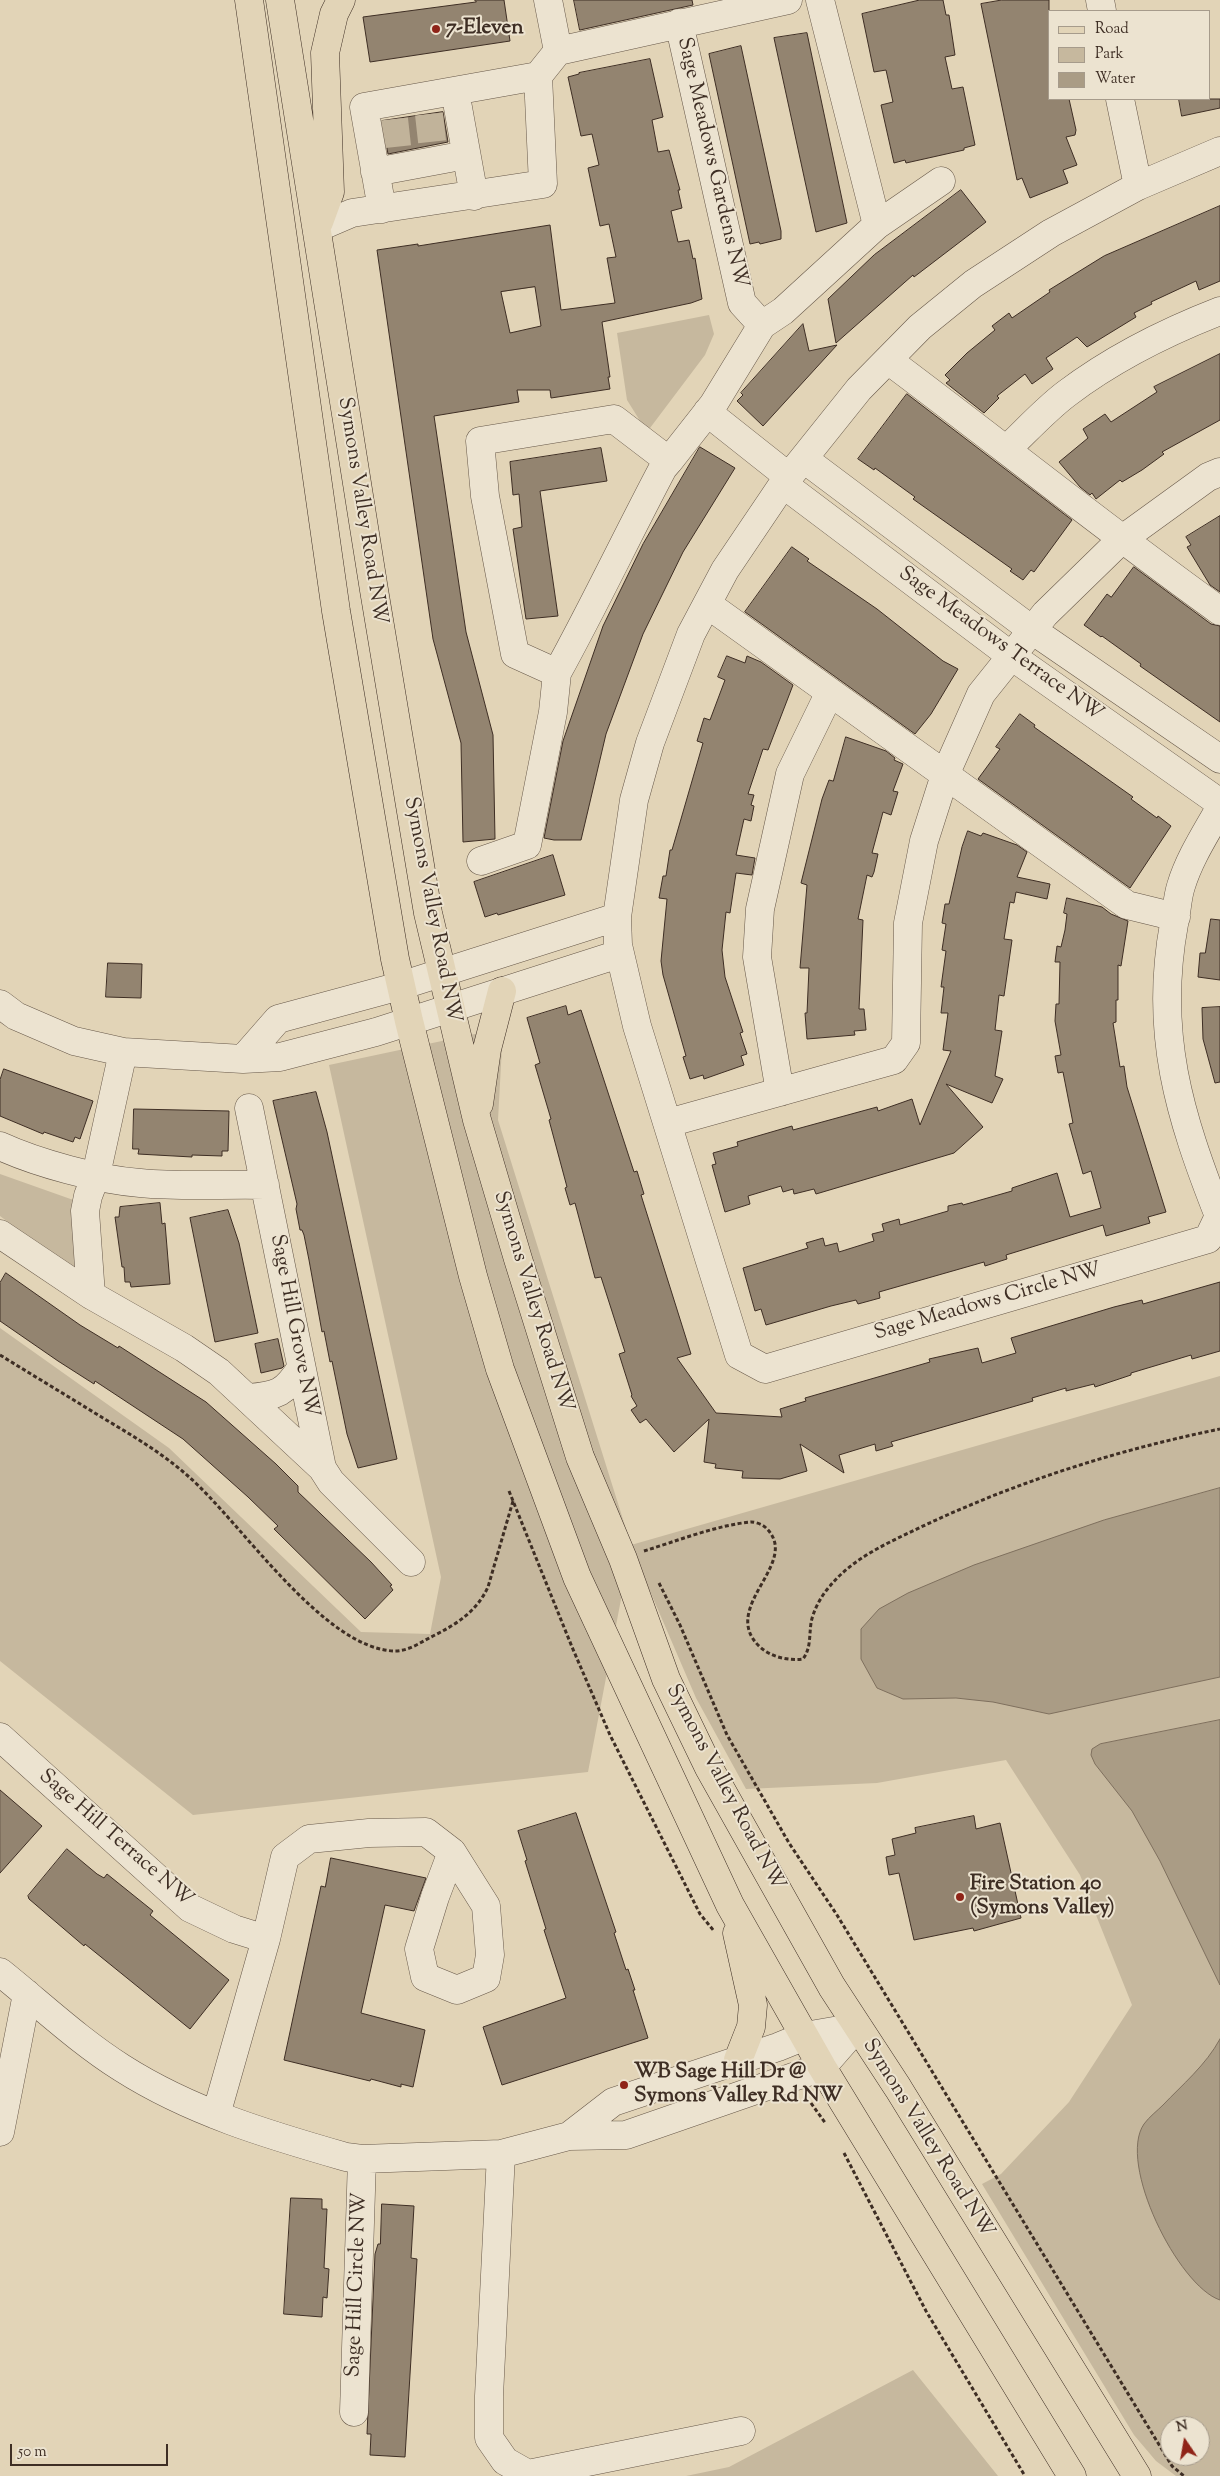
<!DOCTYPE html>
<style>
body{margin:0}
#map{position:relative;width:1220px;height:2476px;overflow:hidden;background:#e2d4b7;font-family:"Sorts Mill Goudy",serif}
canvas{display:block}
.legend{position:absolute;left:1048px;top:10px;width:162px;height:90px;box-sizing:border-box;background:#ece3d0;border:1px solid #a69b8b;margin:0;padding:6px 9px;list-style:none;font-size:15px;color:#3e2e24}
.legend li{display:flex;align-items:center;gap:10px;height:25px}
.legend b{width:25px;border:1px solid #a69b8b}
.north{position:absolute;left:1160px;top:2416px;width:50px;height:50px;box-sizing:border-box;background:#ece3d0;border:1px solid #a69b8b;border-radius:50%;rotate:348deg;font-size:14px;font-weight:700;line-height:20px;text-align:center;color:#3e2e24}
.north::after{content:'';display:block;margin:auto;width:18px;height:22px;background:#8f2418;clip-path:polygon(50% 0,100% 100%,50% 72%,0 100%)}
.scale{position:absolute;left:10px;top:2444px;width:158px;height:22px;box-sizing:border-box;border:2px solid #3e2e24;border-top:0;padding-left:6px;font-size:15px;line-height:18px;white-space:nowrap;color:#3e2e24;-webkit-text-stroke:4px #ece3d0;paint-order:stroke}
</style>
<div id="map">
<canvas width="1220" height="2476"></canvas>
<ul class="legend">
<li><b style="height:6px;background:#e2d4b7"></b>Road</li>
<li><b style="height:14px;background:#c6b89e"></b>Park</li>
<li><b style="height:14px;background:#aa9c85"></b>Water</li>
</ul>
<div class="north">N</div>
<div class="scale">50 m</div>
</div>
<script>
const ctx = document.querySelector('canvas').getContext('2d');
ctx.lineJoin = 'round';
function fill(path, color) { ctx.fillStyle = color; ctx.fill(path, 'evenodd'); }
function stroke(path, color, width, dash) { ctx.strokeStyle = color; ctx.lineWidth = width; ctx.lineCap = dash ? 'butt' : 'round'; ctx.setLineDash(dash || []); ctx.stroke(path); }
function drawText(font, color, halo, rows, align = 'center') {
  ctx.font = font + ' "Sorts Mill Goudy",serif'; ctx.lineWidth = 4; ctx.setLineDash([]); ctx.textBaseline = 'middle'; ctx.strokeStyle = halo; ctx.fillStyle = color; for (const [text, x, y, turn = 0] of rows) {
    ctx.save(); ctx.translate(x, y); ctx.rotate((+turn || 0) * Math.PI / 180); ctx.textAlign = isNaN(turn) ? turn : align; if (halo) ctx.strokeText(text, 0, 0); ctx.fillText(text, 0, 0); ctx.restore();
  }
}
const green = new Path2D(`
 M709 315 714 334 705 355 647 432 627 400 617 333Z
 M503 1028 498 1120 631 1545 1220 1376V2476H1176L1156 2461 1134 2435 982 2184 1001 2174 1069 2102 1132 2005 1080 1875 1006 1760 877 1783 746 1789 696 1698 631 1547 588 1772 193 1815 0 1661V1328L169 1448 361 1632 430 1634 441 1577 329 1065ZM1170 2426H1200V2456H1170Z
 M0 1174 79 1202 82 1278 0 1216Z
 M913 2370 998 2476H686L729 2467Z`);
const water = new Path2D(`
 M1220 1488V1677L1049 1714 993 1702 956 1698 903 1699 877 1688 861 1659V1629L879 1609 908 1593 974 1565 1104 1520Z
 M1220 1720V1985L1160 1861 1132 1811 1095 1764 1091 1755 1092 1749 1100 1744Z
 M1220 2039V2300C1178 2286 1117 2163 1144 2124 1149 2117 1157 2111 1163 2105 1182 2085 1206 2065 1220 2039Z`);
const building = new Path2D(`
 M475 0H504L510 41 370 62 363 17 476 2Z
 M574 0H692L693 5 580 30Z
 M920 0H943L946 15H949L955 55 945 57 952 89 963 87 975 145 964 148V150L906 163 905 160 894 163 881 105 893 102 886 70 874 72 862 14Z
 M1002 0H1049V99H1069L1076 130 1075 135 1066 137 1077 165 1063 170 1068 183 1030 198 1022 178 1017 180 981 4Z
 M807 33 847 223 816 232 774 38Z
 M741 46 781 231V239L760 244 759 242 750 244 709 54Z
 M650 59 663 117 652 120 658 152 669 150 680 190H678L682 208 671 211 678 242 689 240 693 259 695 258 702 299 691 303 602 322 610 377H608L610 389 551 398 550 390H517L519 402 434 416 466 632 493 735 495 839 463 842 461 743 433 639 377 250 418 244V246L550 225 561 310 615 303 607 258 616 257 609 224 600 226 588 168 599 165 592 134 581 136 568 77 579 74V73ZM535 287 541 326 510 333 501 292Z
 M1179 99H1220V108L1182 116Z
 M443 112 448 142 388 154 382 121Z
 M961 190 986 222 914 277 913 275 836 343 828 299 874 255Z
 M1220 206V281L1199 290 1196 281 1151 302 1152 304 1134 313 1136 317 1087 347 1077 337 1046 358 1053 369 1032 384 1025 374 997 396 999 398 984 413 946 383 950 380 945 375 967 353 995 330 992 326 1009 313 1012 318 1050 292 1049 290 1104 256Z
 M803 324 809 351 837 345 763 426 737 401 743 395 741 393Z
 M1220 354V420L1162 452 1164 454 1142 470 1122 482 1120 480 1096 499 1092 493 1090 495 1080 487 1059 462 1088 438 1083 429 1105 414 1111 422 1157 392 1154 387Z
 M907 394 1072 520 1034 572 1031 570 1023 580 1010 571 1012 569 913 499 915 497 875 468 874 470 858 459Z
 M700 447 735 468 683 552 643 634 606 734 581 840H554L544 838 563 741 603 626 643 544Z
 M601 448 607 481 540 491 558 616 526 619 513 529 522 527 519 494 513 495 510 462Z
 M1220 516V592L1210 585 1187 547 1191 545 1186 537Z
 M792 547 809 559 807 561 877 609 943 661 958 669 931 714 915 734 745 612Z
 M1134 567 1211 624 1220 626V722L1140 666 1141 664 1102 636 1101 637 1084 625 1107 594 1111 597Z
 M727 656 745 663 747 656 761 662 793 685 768 750 763 749 748 794 754 795 751 805 754 806 751 821 744 819 736 855 755 858 752 875 736 873 730 913 726 912 722 950 725 977 743 1032 740 1033 747 1054 741 1056 744 1065 704 1079 703 1075 690 1079 683 1057 686 1056 663 975 661 961 667 899 659 898 663 876H666L670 850H672L703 743 697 741 704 718 710 720 725 680 718 677Z
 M1020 714 1035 725 1034 727 1133 797 1131 799 1157 818 1158 816 1171 826 1130 888 978 779 1000 749 996 747Z
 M846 737 886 751 895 758 894 760 903 764 893 791 898 792 891 815 883 812 872 853 878 854 874 872 872 877 867 875 858 919 863 920 859 1009H864L866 1030 854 1031 855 1035 807 1039 805 1013H807L809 968H800L807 885 801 883 822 799 829 780 833 781Z
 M968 831 981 836 983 833 1017 845 1027 852 1017 877 1050 884 1047 899 1016 892 1014 903 1010 902 1004 939 1012 940 1004 996 999 995 995 1030 1002 1031 995 1076 1003 1079 992 1103 946 1084 983 1127 954 1153 816 1194 814 1189 794 1194 793 1189 783 1192 781 1186 748 1196 750 1204 725 1212 712 1165 716 1164 713 1153 738 1146 737 1142 792 1126 793 1130 877 1107 878 1111 912 1099 920 1125 951 1051 943 1050 948 1013H941L944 987H941L946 951 942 950 946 924 942 923 945 904H949L962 847Z
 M553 855 565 895 498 915 497 913 485 917 474 882Z
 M1067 898 1102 907 1111 914 1128 921 1121 966 1118 965V1000H1116V1022L1113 1023 1120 1067 1124 1066 1127 1087 1166 1212 1148 1217 1150 1223 1106 1236 1103 1225 1006 1255 1007 1259 985 1266 984 1262 879 1292 880 1298 858 1304 856 1300 831 1306 766 1325 761 1309 755 1311 743 1268 808 1248 806 1243 823 1238 825 1246 837 1243 839 1252 874 1241 872 1234 884 1231 882 1224 899 1219 900 1225 948 1211V1206L962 1203 963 1205 1012 1191V1188L1057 1173 1070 1217 1101 1208 1091 1171 1083 1174 1069 1124 1073 1123 1063 1072 1058 1073 1055 1056 1061 1055 1055 1021 1056 1004H1059L1060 962H1055L1057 946 1061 947 1065 930 1067 914 1064 913Z
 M1211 919 1220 920V980L1198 977 1200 953H1205Z
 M108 963 142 964 141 998 106 997Z
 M566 1006 568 1015 581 1010 634 1172 637 1171 644 1194 641 1195 691 1354 677 1358 716 1413 782 1417 780 1409 806 1401 805 1398 930 1362 929 1359 978 1348 982 1363 1016 1353 1011 1338 1114 1307 1142 1300 1143 1304 1220 1282V1351L1192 1359 1191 1355 1131 1373V1375L1095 1387 1094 1384 1066 1391V1388L1032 1398 1033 1401 891 1442 893 1446 876 1451 875 1444 839 1455 844 1473 800 1444 807 1471 780 1479 742 1478 743 1471 715 1468 716 1464 704 1462 709 1419 674 1452 646 1419 640 1423 631 1410 637 1406 631 1396 632 1395 619 1354 625 1352 601 1277 595 1278 575 1203 570 1205 565 1188 567 1187 549 1120 551 1119 535 1065 540 1063 527 1018Z
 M1220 1007V1082L1215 1083 1203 1039 1202 1008Z
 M4 1069 93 1101 80 1139 75 1137 73 1142 44 1132 43 1134 0 1116V1080Z
 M316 1092 327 1132 397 1459 358 1468 347 1434 332 1361 330 1362 324 1331 322 1332 309 1260 304 1235 302 1230H300L296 1209 297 1204 273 1101Z
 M134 1109 229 1111 228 1151H222V1156L192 1155V1157L138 1154 139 1149H133Z
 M160 1203 162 1224 165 1223 170 1284 131 1287 130 1282H125L124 1267H122L115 1217H119L120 1207Z
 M228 1210 239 1243 258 1333 215 1342 190 1218Z
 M6 1273 80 1325 118 1348 119 1346 206 1402 276 1464 298 1486V1492L371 1562 392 1585 390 1586 393 1590 365 1619 274 1529 278 1526 248 1497 183 1439 95 1381 94 1384 58 1361 0 1321V1283Z
 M278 1339 284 1366 282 1368 261 1373 255 1344Z
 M0 1790 42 1826 0 1873Z
 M576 1813 616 1932 614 1933 626 1970 628 1969 635 1990H633L648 2038 502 2085 483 2027 566 1998 544 1930 546 1929 525 1861 527 1860 518 1831Z
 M974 1816 976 1829 1000 1823 1021 1918 974 1931 973 1928 914 1940 899 1873 889 1875 886 1857 895 1855 892 1839 916 1833 915 1828Z
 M67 1849 97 1874 104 1878 107 1874 153 1911 150 1915 229 1980 190 2029 85 1944 84 1946 29 1899 28 1896Z
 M331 1858 426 1878 414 1911 385 1905 361 2013 425 2030 413 2087 401 2084V2087L371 2079 370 2081 284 2060 321 1886 325 1887Z
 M291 2198 322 2199V2209H327L324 2268 329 2269 327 2298 323 2297 322 2317 284 2314Z
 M382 2204 414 2206 411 2258 417 2259 405 2457 370 2455 371 2434H367L375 2254 378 2244H380Z`);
const minorTunnel = new Path2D(`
 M429 114 433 150
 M394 119 398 155`);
const path = new Path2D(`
 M0 1355C34 1376 69 1397 103 1418 133 1436 162 1453 188 1476 240 1521 324 1650 395 1651 409 1651 421 1642 433 1636 457 1624 477 1611 488 1587L513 1501
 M509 1491 572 1647 610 1735 700 1914 714 1931
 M644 1551C677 1541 717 1525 751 1522 755 1522 762 1524 765 1527 804 1562 717 1607 760 1647 771 1657 788 1661 803 1659 811 1648 809 1637 811 1623 813 1611 821 1596 830 1586 854 1557 888 1543 921 1527 1016 1482 1117 1450 1220 1429
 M659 1583 680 1625 727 1735 789 1843 837 1915 1172 2466 1184 2476
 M811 2103 826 2124
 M844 2153 926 2311 1025 2476`);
const minor = new Path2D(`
 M820 0 877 225
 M1100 0 1102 11
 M679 23 742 303 762 325
 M558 51 788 0
 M455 91 474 196
 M1120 99 1138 186
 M1220 151 1138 186 1051 233 973 284 920 327 859 389 783 484 725 570 691 634 650 743 634 800 617 917 618 945 637 1026 739 1355 765 1369 1208 1239 1219 1216C1179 1115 1154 1033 1174 924 1177 912 1177 898 1181 886 1189 859 1206 833 1220 808
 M375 172 466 155
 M382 209 364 107 538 76
 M317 228 352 213 543 184 538 76 558 51 548 0
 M888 360C999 443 1107 530 1220 611
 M707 412 789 477
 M1007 449C1026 431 1045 410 1066 394 1112 359 1166 332 1220 311
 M804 459 1032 630 1220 759
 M669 461 614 419 480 441 485 496 515 654 557 673C594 606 627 536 663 468L669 461 713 405 762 325 783 311 877 225 941 181
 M783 484 1010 655 1220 803
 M707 604 1127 905 1176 917
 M481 861 527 845 553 712 557 673
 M0 1004 16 1016 74 1041 123 1052 243 1059 280 1057 376 1032 619 954
 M243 1059 278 1019 400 986 617 917
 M780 1092 757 957 760 909 790 774 830 692
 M249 1108 322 1468
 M668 1123 894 1060 906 1043 908 923 924 841 945 775 981 694 1045 614 1121 540 1208 477 1220 472
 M0 1146C37 1163 99 1180 140 1183 181 1187 224 1184 265 1185
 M0 1234 91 1295 184 1348 219 1372 322 1468 331 1482 411 1562
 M91 1295 85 1211 88 1196 96 1175 123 1052
 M248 1398C277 1396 285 1393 301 1368
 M0 1737 190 1908 234 1929 266 1939
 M0 1972C40 2004 79 2041 122 2068 191 2112 269 2135 346 2157L362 2159 501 2154 569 2136 626 2135 822 2067 857 2027
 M216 2115 266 1939 285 1857 309 1839 369 1833 426 1832 452 1852 486 1906 490 1955 486 1978 457 1990 425 1977 419 1949 435 1897 452 1852
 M0 2132 27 1994
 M569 2136 613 2102 778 2047 805 2036 857 2027
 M501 2154 489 2396V2438L505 2461 528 2474 741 2431
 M354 2412 362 2159`);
const major = new Path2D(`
 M249 0 336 611 395 959 409 1021 473 1276 500 1369 577 1577 730 1905 822 2067 1072 2476
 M280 0 374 590 428 913 477 1120 518 1259 580 1457 623 1559 666 1679 709 1768 832 1987 898 2088 1137 2476
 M319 222 330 192 325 53 334 14 341 0
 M479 1104 487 1049 502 991
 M737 1933 753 2005 751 2027 738 2060`);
const markers = [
 [436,29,5,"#8f2418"],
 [960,1897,5,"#8f2418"],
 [624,2085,5,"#8f2418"]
];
const poiNames = [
 ["7-Eleven",446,29],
 ["Fire Station 40",970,1885],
 ["(Symons Valley)",970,1909],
 ["WB Sage Hill Dr @",634,2073],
 ["Symons Valley Rd NW",634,2097]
];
const streetNames = [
 ["Sage Meadows Gardens NW",711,163,77],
 ["Symons Valley Road NW",361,511,81],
 ["Sage Meadows Terrace NW",1000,645,36],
 ["Symons Valley Road NW",431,910,79],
 ["Symons Valley Road NW",532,1302,73],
 ["Sage Meadows Circle NW",988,1303,-16],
 ["Sage Hill Grove NW",293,1326,79],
 ["Symons Valley Road NW",724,1788,62],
 ["Sage Hill Terrace NW",115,1839,41],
 ["Symons Valley Road NW",927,2139,58],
 ["Sage Hill Circle NW",358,2285,-88]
];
fill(green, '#c6b89e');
fill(water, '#aa9c85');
stroke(water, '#7f705e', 1);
fill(building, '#938470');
stroke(building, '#3e2e24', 1);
stroke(minorTunnel, '#c1b39a', 28, [28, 14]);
stroke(minor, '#675849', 29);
stroke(major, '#3e2e24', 29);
stroke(path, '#3e2e24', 3, [4, 2.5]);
stroke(minor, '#ece3d0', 28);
stroke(major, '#e2d4b7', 28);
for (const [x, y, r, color] of markers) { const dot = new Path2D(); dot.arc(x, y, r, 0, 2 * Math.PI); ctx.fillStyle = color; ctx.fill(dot); stroke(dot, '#ece3d0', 2); }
drawText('bold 21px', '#3e2e24', '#ece3d0', poiNames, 'left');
drawText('21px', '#3e2e24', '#ece3d0', streetNames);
</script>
